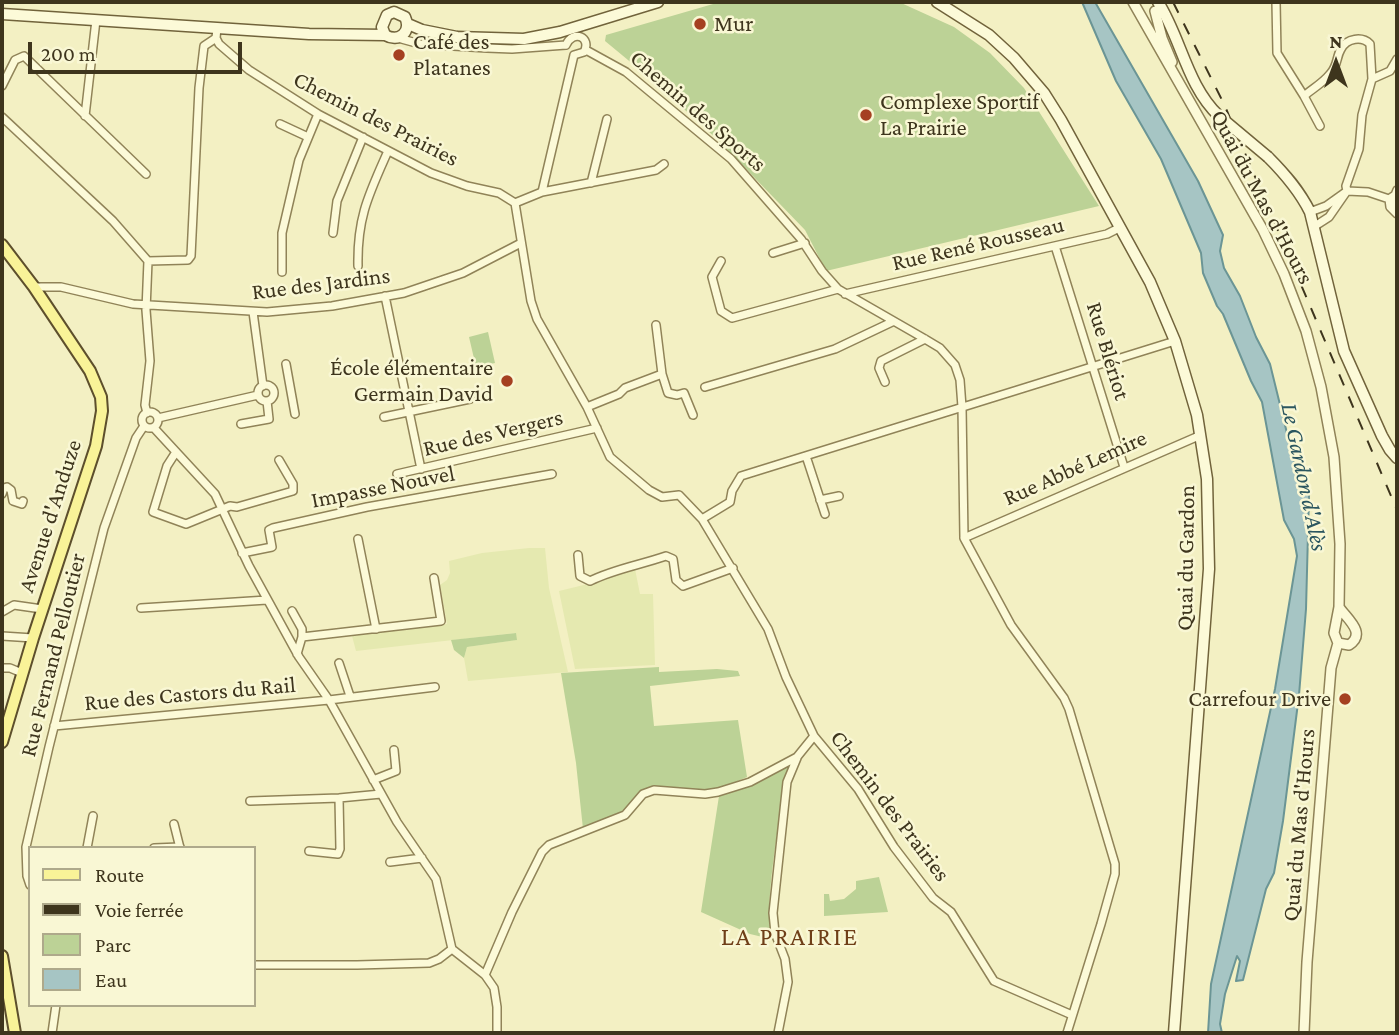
<!DOCTYPE html>
<meta charset="utf-8">
<style>
body{margin:0}
#map{position:relative;width:1399px;height:1035px;overflow:hidden;background:#f3f0c3;font-family:"Crimson Pro",serif}
canvas{display:block}
.frame{position:absolute;inset:0;border:4px solid #3e351d;pointer-events:none}
.legend{position:absolute;left:28px;top:846px;width:228px;height:161px;box-sizing:border-box;background:#f9f7d4;border:2px solid #aea98b;margin:0;padding:9px 12px;list-style:none;font-size:21px;color:#3e351d}
.legend li{display:flex;align-items:center;gap:14px;height:35px}
.legend b{width:35px;border:2px solid #aea98b}
.north{position:absolute;left:1301px;top:28px;width:70px;height:70px;-webkit-text-stroke:5px #f9f7d4;paint-order:stroke;rotate:0deg;font-size:19px;font-weight:700;line-height:28px;text-align:center;color:#3e351d}
.north::after{content:'';display:block;margin:auto;width:24px;height:32px;background:#3e351d;clip-path:polygon(50% 0,100% 100%,50% 72%,0 100%)}
.scale{position:absolute;left:28px;top:42px;width:214px;height:32px;box-sizing:border-box;border:4px solid #3e351d;border-top:0;padding-left:9px;font-size:21px;line-height:24px;white-space:nowrap;color:#3e351d;-webkit-text-stroke:5px #f9f7d4;paint-order:stroke}
</style>
<div id="map">
<canvas width="1399" height="1035"></canvas>
<div class="frame"></div>
<ul class="legend">
<li><b style="height:9px;background:#f9f398"></b>Route</li>
<li><b style="height:9px;background:#3e351d"></b>Voie ferrée</li>
<li><b style="height:19px;background:#bcd296"></b>Parc</li>
<li><b style="height:19px;background:#a6c5c4"></b>Eau</li>
</ul>
<div class="north">N</div>
<div class="scale">200 m</div>
</div>
<script>
const ctx = document.querySelector('canvas').getContext('2d');
ctx.lineJoin = 'round';
function fill(path, color) { ctx.fillStyle = color; ctx.fill(path, 'evenodd'); }
function stroke(path, color, width, dash) { ctx.strokeStyle = color; ctx.lineWidth = width; ctx.lineCap = dash ? 'butt' : 'round'; ctx.setLineDash(dash || []); ctx.stroke(path); }
function drawText(font, color, halo, rows, align = 'center') {
  ctx.font = font + ' "Crimson Pro",serif'; ctx.lineWidth = 5; ctx.setLineDash([]); ctx.textBaseline = 'middle'; ctx.strokeStyle = halo; ctx.fillStyle = color; for (const [text, x, y, turn = 0] of rows) {
    ctx.save(); ctx.translate(x, y); ctx.rotate((+turn || 0) * Math.PI / 180); ctx.textAlign = isNaN(turn) ? turn : align; if (halo) ctx.strokeText(text, 0, 0); ctx.fillText(text, 0, 0); ctx.restore();
  }
}
const farmland = new Path2D(`
 M529 548H545L549 588 568 672 468 681 464 658 467 647 516 640 515 633 356 651 352 636 447 624 440 585 447 580 450 573 449 561 482 553Z
 M630 569H635L640 594H653L655 665 575 669 559 591 596 582Z`);
const green = new Path2D(`
 M720 2H899L954 27 990 53 1024 88 1099 206 826 271 805 230 719 141 651 79 605 41 606 35Z
 M488 332 495 363 476 367 469 337Z
 M516 633 517 640 467 647 464 658 454 650 451 640Z
 M659 667V672L717 669 738 671 740 676 650 686 654 726 738 720 747 777 717 790 695 792 656 787 648 788 618 815 583 829 576 763 561 673Z
 M791 763 786 775C783 804 759 922 775 940L750 934 701 912 719 796 782 769Z
 M879 877 888 912 824 916V894H829L830 901 844 899 856 889V881Z`);
const water = new Path2D(`
 M1082 2H1095L1198 181 1223 235 1220 251 1224 268 1240 296 1256 337 1270 364 1299 482 1309 496 1306 609 1299 695 1283 821 1274 873 1266 889 1243 980 1236 981 1240 961 1237 956 1225 994 1220 1024 1222 1033H1208L1211 984 1275 689 1297 556 1294 539 1284 520 1262 402 1251 381 1223 314 1217 306 1203 273 1201 253 1161 159 1116 81Z`);
const minor = new Path2D(`
 M1276 2 1277 53 1304 96
 M217 28 216 38 219 44 249 70 318 114 431 173 467 186 499 193 515 203 531 301 537 319 587 407 610 457 649 490 662 497 679 495 702 519 768 629 786 677 814 736 858 789 894 847 933 898 951 912 994 981 1072 1015
 M398 38 420 44 487 48 512 49 566 45
 M566 45C573 29 592 37 584 52L574 55
 M586 50 626 72 731 159 801 239 822 271 838 289 925 339 940 348 955 365 960 380 962 407 964 538 1011 625 1064 698 1069 709 1115 864V874L1101 924 1067 1033
 M1372 79 1390 71 1397 59
 M2 86 15 60 24 56 146 174
 M85 116 96 20
 M2 117 113 221 148 261 146 310 150 361 145 405 147 413
 M280 124 308 137
 M1320 126 1304 96C1312 89 1323 83 1330 74 1338 66 1336 57 1341 49 1347 38 1362 36 1370 44L1372 79 1362 115 1359 149 1346 186 1347 191 1368 192 1389 199 1390 207 1397 214
 M591 183 607 119
 M1397 190 1395 195 1389 199 1397 204
 M542 192 574 55
 M515 203 542 192 656 170 664 164
 M1310 212 1326 206 1347 191 1329 217 1315 226
 M333 233 337 201 363 137
 M1055 246 1124 467
 M773 253 805 243
 M148 261 188 260 191 256 199 88 204 46 216 38
 M721 261 712 277 721 311 732 318 838 289
 M358 266C357 217 369 194 388 151
 M282 272V233L299 160 318 114
 M34 287H61L133 304 267 312 332 306 404 293 463 273 521 243
 M845 294 1107 234 1119 228
 M385 296 421 469
 M253 312 263 386
 M286 364 295 414
 M662 374 668 393 677 395 684 393 693 415
 M885 382 879 368 881 361 925 339
 M258 393a8 8 0 1 1 16 0a8 8 0 1 1-16 0Z
 M705 387 835 349 892 322
 M587 407 619 394 625 388 662 374 656 325
 M142 420a8 8 0 1 1 16 0a8 8 0 1 1-16 0Z
 M384 417 470 399
 M158 418 258 395
 M241 424 269 419 267 401
 M154 428 215 494 249 566 299 657 329 700 397 822 436 879 452 949 485 975 494 988 497 1007V1033
 M176 452 167 466 153 512 186 524 230 506 237 507 293 491V484L279 460
 M806 456 825 514
 M397 474 597 428
 M2 494 4 488 7 487 11 490 13 501 22 504 23 501
 M820 500 839 496
 M702 519 730 502 732 491 741 476 1175 341
 M964 538 1201 435
 M358 539 376 629
 M242 553 272 547 269 530 273 528 367 507 552 474
 M578 555 580 576 590 581C614 569 640 565 666 556L673 559 676 580 683 586 733 568
 M141 608 267 600
 M292 611 302 629V637
 M2 612 14 605 42 609
 M2 636 33 638
 M297 654 302 637 441 621 434 578
 M339 663 350 696
 M2 668H10L22 673
 M54 726 329 700 435 687
 M373 780 396 771 394 750
 M250 801 339 798 381 794
 M174 824 180 848
 M87 848 93 816
 M154 848 180 847
 M309 851 338 854 340 849 339 798
 M390 862 422 858
 M30 885 27 876 26 847 49 747 104 528 136 438 144 426
 M254 965H357L429 963 439 959 452 949
 M485 975 512 912 542 852 549 845 625 815 643 794 654 790 705 794 718 792 750 782 797 757 814 736
 M52 1033 56 1005
 M778 1033 788 982 785 959 775 933 773 913 787 782 797 758`);
const tertiary = new Path2D(`
 M1133 2 1263 230 1284 274 1306 331 1321 387 1334 457 1340 544 1339 607 1334 633 1338 643
 M1155 11 1162 38 1172 62
 M1338 643 1349 645C1367 633 1347 619 1339 607
 M1304 1033 1307 962 1331 668 1338 643`);
const secondary = new Path2D(`
 M937 2 989 35 1014 58 1044 93 1061 120 1150 282 1175 341 1197 415 1207 479 1209 569 1174 1033
 M1158 2C1181 38 1187 86 1219 116
 M2 14 309 34 385 35C399 43 412 32 405 17L394 12 387 15 382 27 385 35
 M408 24 422 30 457 37 524 39 560 32 658 2
 M1268 157C1285 174 1299 190 1310 212L1344 351 1382 436 1390 450 1397 458`);
const primary = new Path2D(`
 M2 245 34 287 90 371 101 397 102 411 96 446 33 638 2 742
 M2 956 15 1033`);
const rail = new Path2D(`
 M1173 2 1224 104 1397 510`);
const secondaryBridge = new Path2D(`
 M1219 116 1268 157`);
const markers = [
 [700,24,7,"#a54021"],
 [399,55,7,"#a54021"],
 [866,115,7,"#a54021"],
 [507,381,7,"#a54021"],
 [1345,699,7,"#a54021"]
];
const poiNames = [
 ["Mur",714,24],
 ["Café des",413,42],
 ["Platanes",413,68],
 ["Complexe Sportif",880,102],
 ["La Prairie",880,128],
 ["École élémentaire",493,368,"right"],
 ["Germain David",493,394,"right"],
 ["Carrefour Drive",1331,699,"right"]
];
const streetNames = [
 ["Chemin des Sports",698,111,41],
 ["Chemin des Prairies",376,119,27],
 ["Quai du Mas d'Hours",1262,197,62],
 ["Rue René Rousseau",978,244,-13],
 ["Rue des Jardins",321,284,-7],
 ["Rue Blériot",1108,351,73],
 ["Rue des Vergers",493,433,-13],
 ["Rue Abbé Lemire",1075,468,-24],
 ["Impasse Nouvel",383,487,-11],
 ["Avenue d'Anduze",50,516,-72],
 ["Quai du Gardon",1186,558,-89],
 ["Rue Fernand Pelloutier",53,655,-76],
 ["Rue des Castors du Rail",190,694,-5],
 ["Chemin des Prairies",890,806,53],
 ["Quai du Mas d'Hours",1299,825,-85]
];
const waterNames = [
 ["Le Gardon d'Alès",1304,477,78]
];
const quarterNames = [
 ["LA PRAIRIE",790,937]
];
fill(farmland, '#e5e9b0');
fill(green, '#bcd296');
fill(water, '#a6c5c4');
stroke(water, '#6b9595', 2);
stroke(minor, '#908358', 10);
stroke(tertiary, '#908358', 12);
stroke(secondary, '#71633b', 13);
stroke(primary, '#5d4f2c', 14);
stroke(minor, '#fcfad8', 7);
stroke(tertiary, '#fcfad8', 9);
stroke(secondary, '#fcfad8', 10);
stroke(primary, '#f9f398', 10);
stroke(rail, '#3e351d', 2, [12, 12]);
stroke(secondaryBridge, '#71633b', 13, []);
stroke(secondaryBridge, '#fcfad8', 10);
for (const [x, y, r, color] of markers) { const dot = new Path2D(); dot.arc(x, y, r, 0, 2 * Math.PI); ctx.fillStyle = color; ctx.fill(dot); stroke(dot, '#f9f7d4', 2.5); }
drawText('23px', '#3e351d', '#f9f7d4', poiNames, 'left');
drawText('23px', '#3e351d', '#f9f7d4', streetNames);
drawText('italic 24px', '#2b565f', '#f9f7d4', waterNames);
ctx.letterSpacing = '2px';
drawText('26px', '#6f3f18', '#f9f7d4', quarterNames);
ctx.letterSpacing = '0px';
</script>
